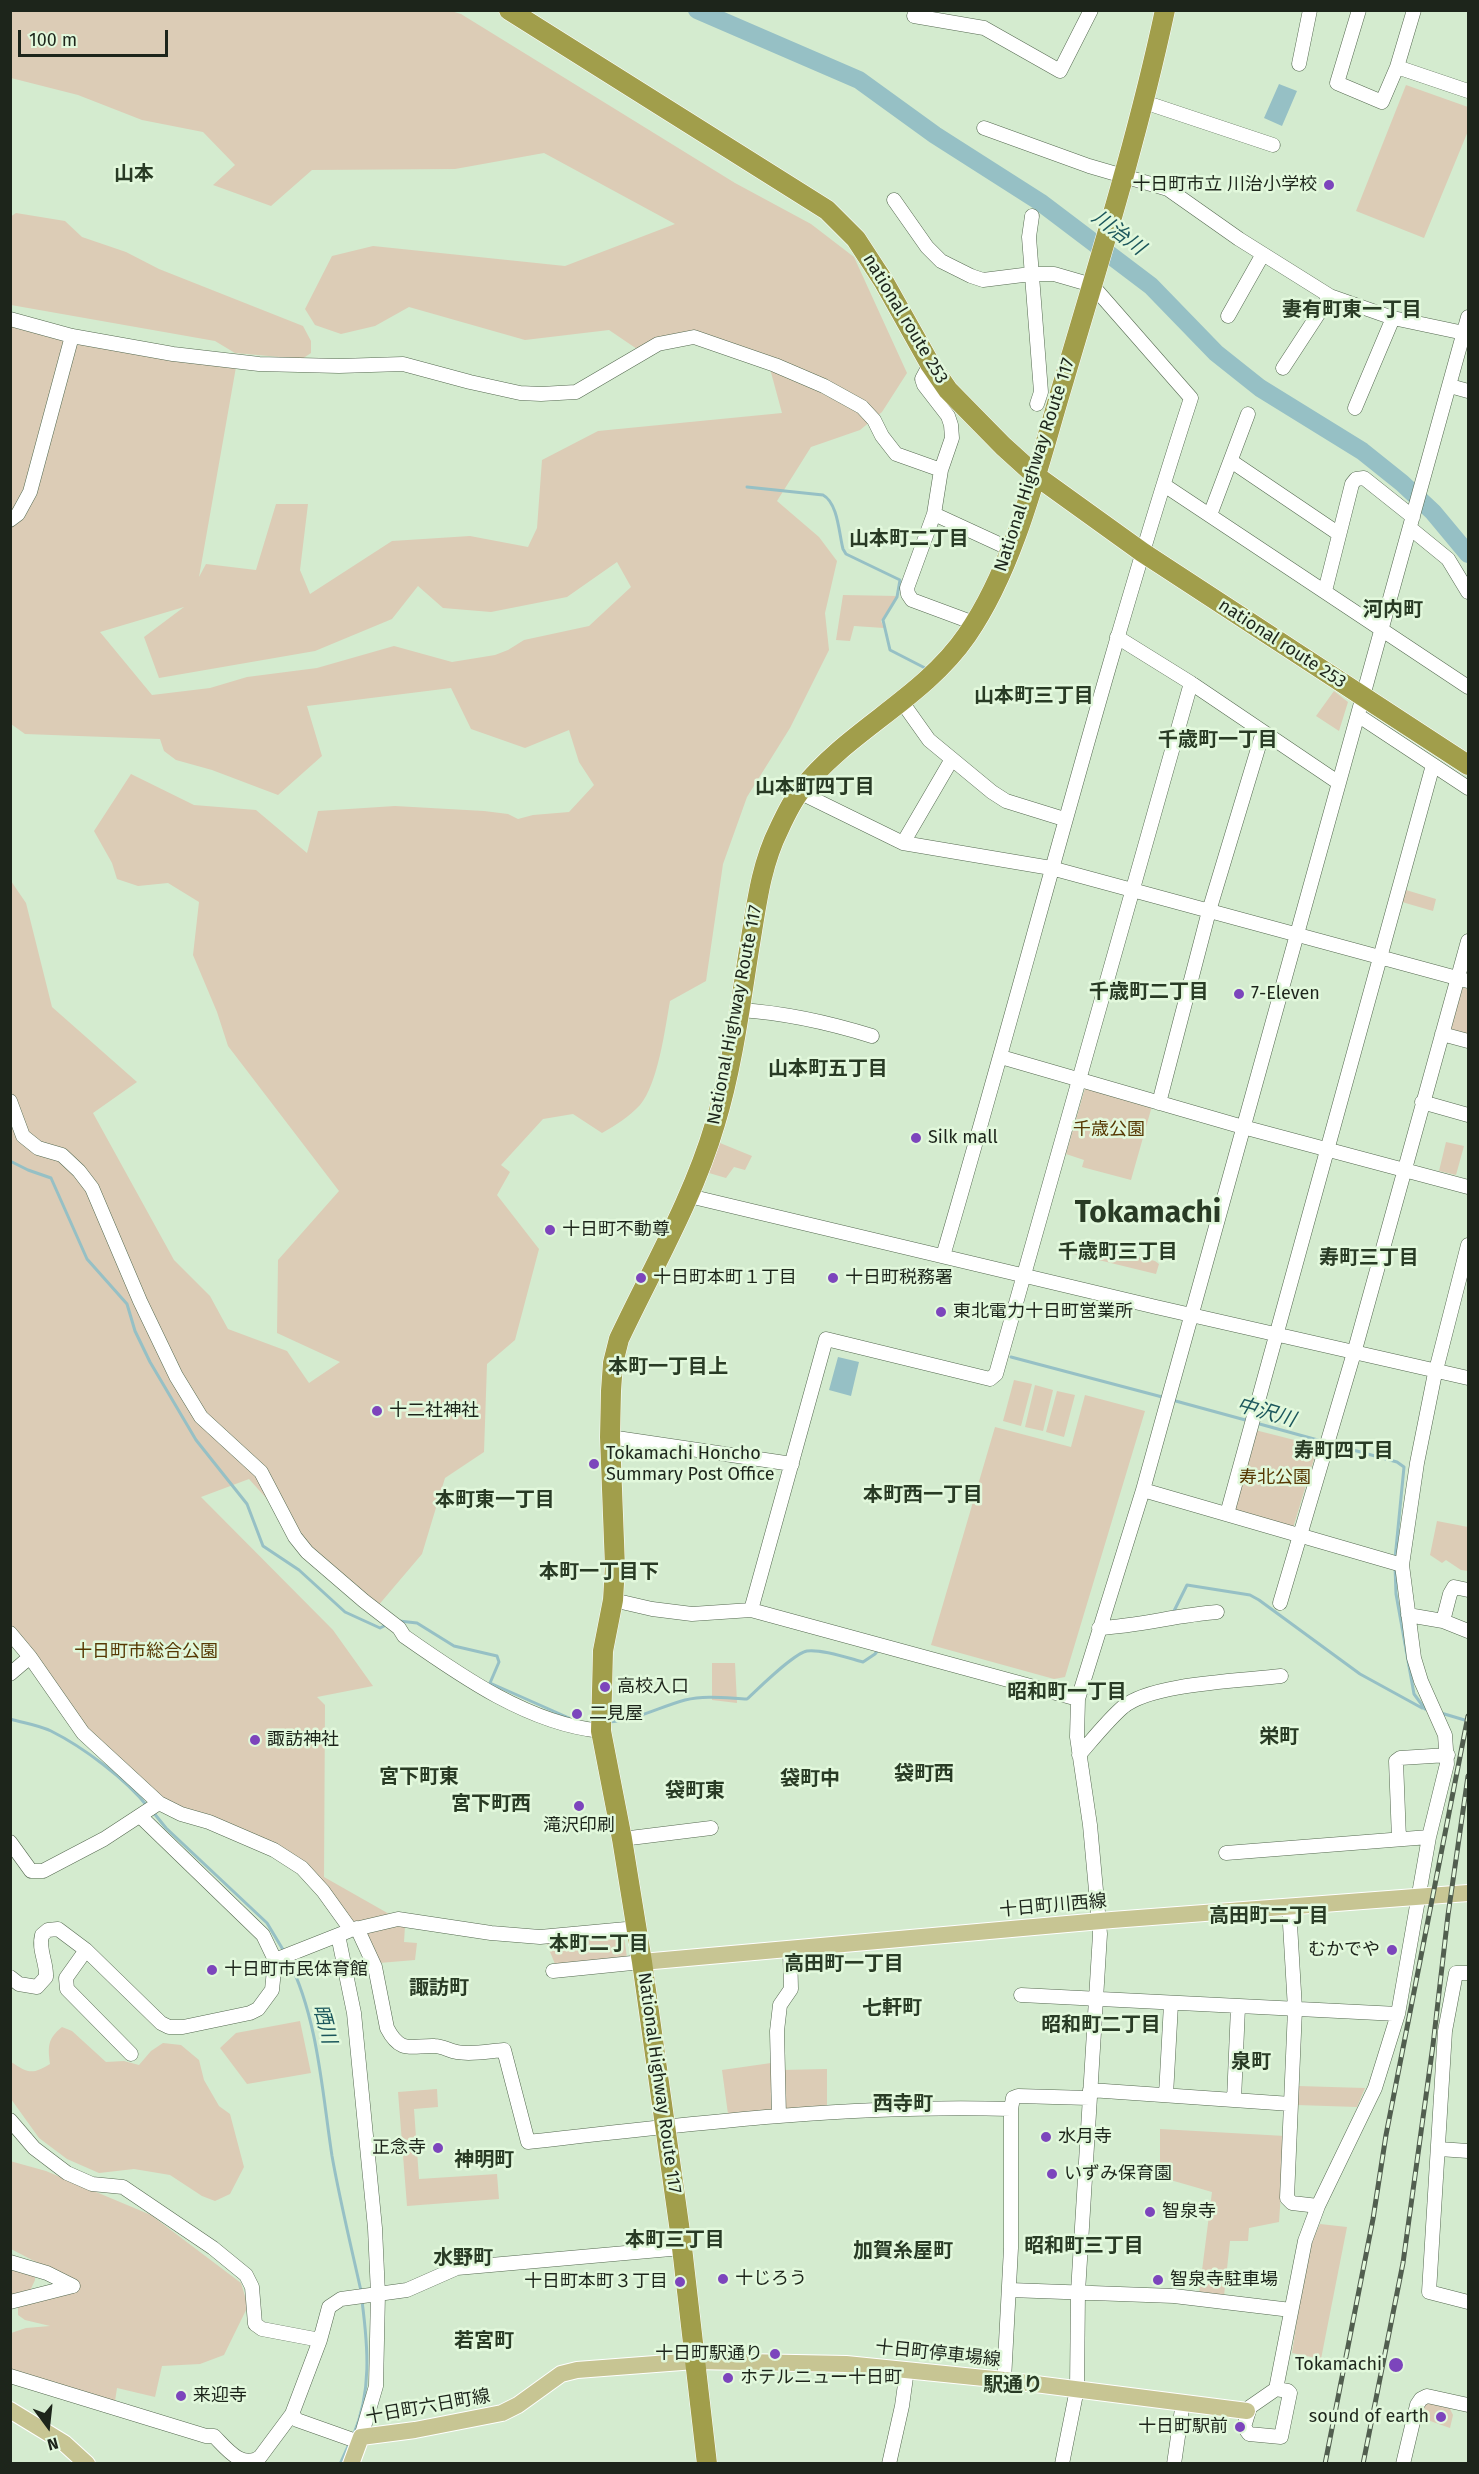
<!DOCTYPE html>
<meta charset="utf-8">
<style>
body{margin:0}
#map{position:relative;width:1479px;height:2474px;overflow:hidden;background:#d4ebcf;font-family:"Fira Sans",sans-serif}
canvas{display:block}
.frame{position:absolute;inset:0;border:12px solid #1d251b;pointer-events:none}
.north{position:absolute;left:18px;top:2396px;width:60px;height:60px;-webkit-text-stroke:4px #e2f8dc;paint-order:stroke;rotate:165deg;font-size:16px;font-weight:700;line-height:24px;text-align:center;color:#1d251b}
.north::after{content:'';display:block;margin:auto;width:21px;height:27px;background:#1d251b;clip-path:polygon(50% 0,100% 100%,50% 72%,0 100%)}
.scale{position:absolute;left:18px;top:30px;width:150px;height:27px;box-sizing:border-box;border:3px solid #1d251b;border-top:0;padding-left:8px;font-size:18px;line-height:21px;white-space:nowrap;color:#1d251b;-webkit-text-stroke:4px #e2f8dc;paint-order:stroke}
</style>
<div id="map">
<canvas width="1479" height="2474"></canvas>
<div class="frame"></div>
<div class="north">N</div>
<div class="scale">100 m</div>
</div>
<script>
const ctx = document.querySelector('canvas').getContext('2d');
ctx.lineJoin = 'round';
function fill(path, color) { ctx.fillStyle = color; ctx.fill(path, 'evenodd'); }
function stroke(path, color, width, dash) { ctx.strokeStyle = color; ctx.lineWidth = width; ctx.lineCap = dash ? 'butt' : 'round'; ctx.setLineDash(dash || []); ctx.stroke(path); }
function drawText(font, color, halo, rows, align = 'center') {
  ctx.font = font + ' "Fira Sans","Noto Sans JP",sans-serif'; ctx.lineWidth = 5; ctx.setLineDash([]); ctx.textBaseline = 'middle'; ctx.strokeStyle = halo; ctx.fillStyle = color; for (const [text, x, y, turn = 0] of rows) {
    ctx.save(); ctx.translate(x, y); ctx.rotate((+turn || 0) * Math.PI / 180); ctx.textAlign = isNaN(turn) ? turn : align; if (halo) ctx.strokeText(text, 0, 0); ctx.fillText(text, 0, 0); ctx.restore();
  }
}
const green = new Path2D(`
 M11 11H451L461 14 735 183 811 224 854 257 907 373 882 412 860 430 811 447 777 501 819 537 837 561 825 613 829 650 790 728 747 797 723 864 706 981 670 1001C665 1029 658 1084 640 1105 629 1117 616 1125 602 1133L573 1114 543 1119 501 1165 510 1172 497 1195 539 1249 515 1340 487 1364 484 1452 445 1478 422 1554 377 1607 320 1558 249 1479 201 1497 333 1630 373 1686 317 1697 325 1705 324 1877 398 1919 357 1928 302 1868 181 1814 70 1716 11 1633V881L26 903 52 1007 137 1082 93 1113 174 1260 210 1296 228 1329 287 1351 309 1383 340 1362 277 1333 278 1260 339 1191 228 1046 217 1012 193 955 199 902 168 883 138 886 117 879 112 863 94 831 131 774 194 805 256 810 307 853 318 811 395 806 484 811 508 814 518 819 533 815 569 812 594 785 579 762 569 730 525 748 471 729 451 688 307 706 322 756 278 795 212 770 176 760 164 751 160 739 25 734 11 724V323L236 367 199 577 206 564 256 570 276 504H308L300 570 310 594 392 541 470 536 528 547 537 528 542 460 598 431 782 413 769 365 693 332 637 349 609 330 525 340 409 307 375 326 341 334 315 325 305 309 332 256 373 246 565 266 675 224 544 153 455 169 312 170 271 206 213 185 235 165 203 132 142 120 78 95 11 78ZM617 562 631 587 589 626 524 640 508 650 495 655 452 662 394 646 317 668 247 677 210 688 152 695 100 632 184 607 144 637 159 678 315 651 392 619 418 586 443 608 491 612 567 597Z
 M1406 85 1468 107V131L1424 238 1356 211Z
 M16 213 65 221 82 237 126 252 159 269 303 326 311 341V353L302 359 235 353 215 341 11 305 10 217Z
 M843 595 897 596 881 621 884 628 854 626 850 641 836 640Z
 M1334 691 1348 702 1339 731 1316 716Z
 M1406 890 1436 899 1433 911 1402 902Z
 M1461 987 1468 989V1036L1449 1031Z
 M1085 1088 1152 1106 1131 1180 1082 1167 1084 1160 1066 1154Z
 M1446 1142 1464 1146 1456 1175 1439 1171Z
 M720 1143 752 1156 745 1170 734 1167 726 1178 709 1173Z
 M1077 1242 1155 1261 1159 1264 1156 1274 1074 1254Z
 M1014 1380 1032 1384 1021 1426 1003 1421Z
 M1035 1385 1053 1390 1043 1431 1025 1427Z
 M1057 1391 1075 1395 1064 1437 1046 1432Z
 M1085 1395 1145 1411 1065 1677 1054 1679 931 1645 995 1427 1071 1447Z
 M1255 1430 1318 1446 1293 1528 1232 1511Z
 M1437 1521 1468 1527V1571L1461 1570 1446 1560 1442 1563 1430 1555Z
 M712 1663H735L737 1703 712 1700Z
 M402 1925 405 1926 404 1942 417 1943 415 1960 379 1963 365 1933Z
 M624 1936 627 1958 555 1964 546 1942Z
 M300 2021 311 2073 247 2084 220 2048 236 2033Z
 M62 2027 72 2031 106 2062 124 2061 139 2065 151 2051 163 2043 181 2045 199 2060 204 2080 219 2106 230 2114 244 2167 230 2194 215 2201 202 2196 170 2175 134 2169 99 2173 67 2159 39 2138 11 2099V2062C28 2073 32 2075 50 2064 48 2047 47 2039 62 2027Z
 M771 2063 773 2110 728 2114 722 2070Z
 M827 2069V2109L782 2110V2070Z
 M1298 2086 1365 2088 1357 2107 1297 2105Z
 M437 2089 438 2107 414 2109 419 2179 497 2174 499 2199 407 2206 398 2092Z
 M1160 2129 1285 2136 1279 2222 1249 2228 1248 2241H1230L1224 2296 1199 2294 1212 2192 1160 2177Z
 M10 2161 46 2171 151 2215 241 2283 248 2306 224 2355 200 2364 162 2366 155 2397 117 2388 115 2401 52 2383 11 2377V2333L26 2328 50 2326 25 2320 18 2315V2307L41 2291 67 2278 11 2249Z
 M1320 2224 1347 2227 1321 2359 1292 2353 1307 2252Z
 M11 2269 35 2276V2280L29 2293 11 2299Z
 M1432 2402 1449 2407 1453 2415 1450 2428 1419 2417 1424 2403Z`);
const water = new Path2D(`
 M1279 84 1297 91 1282 126 1264 118Z
 M838 1357 859 1362 851 1396 829 1390Z`);
const stream = new Path2D(`
 M747 487 823 495C838 503 839 534 843 549L846 554 900 580 897 597 883 620 890 650 927 669
 M10 1161 28 1170 51 1178 87 1259 127 1304 135 1331 150 1362 196 1440 247 1504 263 1546 299 1570 345 1612 380 1628 388 1624
 M1011 1357 1166 1398
 M1172 1400 1249 1421
 M1256 1423 1325 1442
 M1331 1444 1397 1462 1404 1467 1395 1559
 M1395 1566 1396 1594 1414 1694 1425 1709 1429 1710
 M1173 1613 1187 1585 1250 1595 1259 1600 1360 1674 1422 1708
 M399 1621 417 1623 454 1646 497 1656 499 1662 490 1683 569 1718
 M1441 1713 1468 1721
 M10 1719C24 1723 39 1725 51 1731 83 1747 126 1779 148 1807
 M608 1722C635 1721 659 1707 685 1700 705 1695 726 1698 747 1699 758 1689 794 1653 807 1651 822 1649 848 1658 863 1662L875 1654 878 1650
 M153 1812 166 1828 267 1923 285 1953
 M288 1959C318 2018 322 2091 332 2156 340 2201 351 2246 361 2291
 M353 2436C372 2392 368 2347 362 2301
 M340 2464 349 2444`);
const river = new Path2D(`
 M697 10 859 80 935 135 1040 202 1151 286 1216 353 1260 388 1362 451 1402 483 1433 512 1468 554`);
const minor = new Path2D(`
 M1359 10 1337 83 1382 102 1397 67
 M1414 10 1397 67 1468 91
 M914 16 984 28 1060 71 1091 10
 M1299 64 1310 10
 M1144 102 1273 145
 M984 128 1089 166 1168 189 1239 239 1330 296 1393 318 1464 333
 M894 200 927 247 941 261 971 276 983 280 1031 274H1054L1092 285 1191 398C1099 681 1027 970 943 1256
 M1032 216 1029 237 1041 392 1037 404
 M1228 316 1263 254
 M10 319 72 336 173 354 259 364 339 366 403 364 470 382 520 393 541 394 576 392 658 344 694 337 775 365 824 386 862 407 874 420 882 436 896 454 941 470
 M930 364 922 379 924 385 948 416 951 425 952 438 941 470 934 514 1010 549
 M1283 368 1330 296
 M1450 386 1468 391
 M1355 408 1393 318
 M1231 461 1339 534
 M1164 485 1468 687
 M934 514 907 588 908 594 912 600 974 623
 M1210 515 1248 414
 M10 520 18 514 30 492 72 336
 M1410 528 1448 559 1468 592
 M1325 591 1352 484 1356 479 1364 478 1413 517
 M1117 637 1191 683 1339 783
 M902 702 929 740 992 792 1006 801 1064 819
 M1359 716 1468 788
 M799 792 903 843 1051 868 1468 981
 M903 843 952 759
 M740 1010C787 1013 827 1022 872 1036
 M1442 1034 1468 1041
 M1001 1057 1243 1127 1468 1187
 M10 1101 23 1136 38 1148 62 1155 79 1171 92 1188 140 1301 176 1376 201 1417 261 1472 295 1537 307 1552 364 1601 399 1628 404 1636C461 1676 529 1724 601 1731
 M1422 1102 1468 1115
 M1159 1103 1209 911 1263 732
 M689 1196 1156 1307 1468 1378
 M610 1437 792 1464
 M1143 1490 1402 1565
 M1227 1514 1433 765
 M613 1600 652 1609 692 1614 751 1610 1078 1699
 M1280 1603 1356 1346 1468 941
 M751 1610 826 1339 990 1379 996 1374 1191 683
 M1408 1615 1443 1621 1450 1594 1454 1587 1468 1590
 M1443 1621 1468 1631
 M1099 1628C1139 1626 1177 1615 1217 1612
 M10 1633 30 1657 83 1733 159 1803 181 1814 209 1822 274 1850 302 1868 323 1891 351 1930
 M10 1674 30 1657
 M1079 1755C1093 1739 1107 1721 1123 1707 1152 1683 1241 1681 1281 1676
 M622 1839 711 1828
 M1399 1839 1396 1761 1400 1758 1448 1755
 M10 1842 31 1871H43L104 1839 159 1803
 M1226 1853 1429 1837
 M1289 1907 1295 2009 1287 2198 1292 2203 1318 2206
 M357 1928 375 1967 387 2028C401 2055 412 2045 435 2046 442 2046 450 2051 457 2052 471 2055 490 2051 504 2050L528 2142C688 2124 849 2104 1011 2109L1013 2098 1018 2096 1089 2098
 M338 1935 354 2013 375 2228 378 2294 376 2386 361 2437
 M86 1950 66 1978 67 1989 131 2054
 M275 1960 351 1930 398 1919 491 1933 540 1937 637 1928
 M553 1971 642 1962
 M1468 1973H1456L1445 2031 1429 2292 1468 2302
 M10 1977 19 1984 37 1987 46 1977C47 1962 38 1950 42 1935L48 1930 58 1929 86 1950 161 2023 169 2027H183L250 2013 258 2009 272 1990 275 1960 263 1935 140 1816
 M1021 1995 1398 2014
 M1090 2090 1291 2104
 M1166 2095 1171 2004
 M1234 2100 1238 2007
 M779 2116 777 2031 780 2005 791 1989 790 1949
 M10 2120 34 2148 67 2173 92 2184 123 2187 213 2248 246 2275 252 2287 255 2324 262 2329 320 2340 329 2307 341 2299 407 2290 457 2268 682 2248
 M1439 2149 1468 2151
 M10 2262 47 2273 73 2286
 M1010 2290 1174 2296 1291 2310
 M10 2302 73 2286
 M320 2340 292 2414 297 2420 359 2442
 M10 2376 206 2436H214C226 2448 242 2470 260 2457L292 2414
 M1004 2380 1011 2248V2109
 M1276 2389 1305 2241 1318 2206 1375 2088 1398 2014 1429 1837 1447 1764 1445 1735 1421 1681 1414 1658 1402 1565 1417 1463 1434 1378 1468 1245
 M1276 2389 1288 2391 1290 2393 1281 2437 1249 2434 1244 2427 1250 2407Z
 M889 2464 902 2406 907 2370
 M1062 2464 1077 2389 1078 2292 1100 1934 1090 1825 1077 1737 1078 1699 1143 1490 1468 317
 M1174 2464 1183 2402
 M1403 2464 1417 2405 1421 2399 1427 2396 1468 2405`);
const major = new Path2D(`
 M642 1962 1112 1920 1468 1893
 M10 2410 64 2443 87 2464
 M351 2464 361 2437 415 2430 502 2413 518 2405 561 2374 577 2370 695 2361 846 2364 1004 2380 1247 2411`);
const highway = new Path2D(`
 M509 10 827 210 856 239 884 282 930 364 948 390 1003 446 1035 475 1142 552 1468 765
 M707 2464 681 2239 642 1962 622 1839 601 1731 603 1651 613 1600 615 1567 610 1437 611 1391 613 1363 619 1339C652 1269 693 1199 715 1124 732 1069 740 1007 749 950 756 909 760 867 779 829 785 816 792 801 801 790 848 730 923 699 967 635 1016 564 1039 462 1064 380 1100 258 1138 136 1165 10`);
const rail = new Path2D(`
 M1325 2464 1373 2219 1386 2135 1468 1716
 M1363 2464 1403 2263 1433 2045 1448 1915 1468 1776`);
const markers = [
 [1329,185,6,"#7c45bc"],
 [1239,994,6,"#7c45bc"],
 [916,1138,6,"#7c45bc"],
 [550,1230,6,"#7c45bc"],
 [641,1278,6,"#7c45bc"],
 [833,1278,6,"#7c45bc"],
 [941,1312,6,"#7c45bc"],
 [377,1411,6,"#7c45bc"],
 [594,1464,6,"#7c45bc"],
 [605,1687,6,"#7c45bc"],
 [577,1714,6,"#7c45bc"],
 [255,1740,6,"#7c45bc"],
 [579,1806,6,"#7c45bc"],
 [1392,1950,6,"#7c45bc"],
 [212,1970,6,"#7c45bc"],
 [1046,2137,6,"#7c45bc"],
 [438,2148,6,"#7c45bc"],
 [1052,2174,6,"#7c45bc"],
 [1150,2212,6,"#7c45bc"],
 [723,2279,6,"#7c45bc"],
 [1158,2280,6,"#7c45bc"],
 [680,2282,6,"#7c45bc"],
 [775,2354,6,"#7c45bc"],
 [1396,2365,8,"#7c45bc"],
 [728,2378,6,"#7c45bc"],
 [181,2396,6,"#7c45bc"],
 [1441,2417,6,"#7c45bc"],
 [1240,2427,6,"#7c45bc"]
];
const poiNames = [
 ["十日町市立 川治小学校",1317,185,"right"],
 ["7-Eleven",1251,994],
 ["Silk mall",928,1138],
 ["十日町不動尊",562,1230],
 ["十日町本町１丁目",653,1278],
 ["十日町税務署",845,1278],
 ["東北電力十日町営業所",953,1312],
 ["十二社神社",389,1411],
 ["Tokamachi Honcho",606,1454],
 ["Summary Post Office",606,1475],
 ["高校入口",617,1687],
 ["二見屋",589,1714],
 ["諏訪神社",267,1740],
 ["滝沢印刷",579,1826,"center"],
 ["むかでや",1380,1950,"right"],
 ["十日町市民体育館",224,1970],
 ["水月寺",1058,2137],
 ["正念寺",426,2148,"right"],
 ["いずみ保育園",1064,2174],
 ["智泉寺",1162,2212],
 ["十じろう",735,2279],
 ["智泉寺駐車場",1170,2280],
 ["十日町本町３丁目",668,2282,"right"],
 ["十日町駅通り",763,2354,"right"],
 ["Tokamachi",1382,2365,"right"],
 ["ホテルニュー十日町",740,2378],
 ["来迎寺",193,2396],
 ["sound of earth",1429,2417,"right"],
 ["十日町駅前",1228,2427,"right"]
];
const streetNames = [
 ["national route 253",905,319,59],
 ["National Highway Route 117",1035,465,-72],
 ["national route 253",1282,644,33],
 ["National Highway Route 117",735,1015,-79],
 ["十日町川西線",1053,1906,-5],
 ["National Highway Route 117",659,2083,82],
 ["十日町停車場線",938,2354,6],
 ["十日町六日町線",428,2407,-10]
];
const parkNames = [
 ["千歳公園",1109,1130],
 ["寿北公園",1275,1478],
 ["十日町市総合公園",146,1652]
];
const neighbourhoodNames = [
 ["山本",134,174],
 ["妻有町東一丁目",1352,310],
 ["山本町二丁目",909,539],
 ["河内町",1393,610],
 ["山本町三丁目",1034,696],
 ["千歳町一丁目",1218,740],
 ["山本町四丁目",815,787],
 ["千歳町二丁目",1149,992],
 ["山本町五丁目",828,1069],
 ["千歳町三丁目",1118,1252],
 ["寿町三丁目",1369,1258],
 ["本町一丁目上",668,1367],
 ["寿町四丁目",1344,1451],
 ["本町西一丁目",923,1495],
 ["本町東一丁目",495,1500],
 ["本町一丁目下",599,1572],
 ["昭和町一丁目",1067,1692],
 ["栄町",1279,1737],
 ["袋町西",924,1774],
 ["宮下町東",419,1777],
 ["袋町中",810,1779],
 ["袋町東",695,1791],
 ["宮下町西",491,1804],
 ["高田町二丁目",1269,1916],
 ["本町二丁目",599,1944],
 ["高田町一丁目",844,1964],
 ["諏訪町",439,1988],
 ["七軒町",892,2008],
 ["昭和町二丁目",1101,2025],
 ["泉町",1251,2062],
 ["西寺町",903,2104],
 ["神明町",484,2160],
 ["本町三丁目",675,2240],
 ["昭和町三丁目",1084,2246],
 ["加賀糸屋町",903,2251],
 ["水野町",463,2258],
 ["若宮町",484,2341],
 ["駅通り",1013,2385]
];
const waterNames = [
 ["川治川",1118,233,37],
 ["中沢川",1266,1413,16],
 ["晒川",324,2024,75]
];
const townNames = [
 ["Tokamachi",1148,1214]
];
fill(green, '#dcccb6');
fill(water, '#96c0c5');
stroke(stream, '#96c0c5', 3);
stroke(river, '#96c0c5', 18);
stroke(minor, '#556950', 15);
stroke(major, '#fff', 18);
stroke(highway, '#fff', 21);
stroke(minor, '#fff', 14);
stroke(major, '#c7c593', 16);
stroke(highway, '#a19e4b', 20);
stroke(rail, '#515e4f', 5);
stroke(rail, '#e2f8dc', 3, [9]);
for (const [x, y, r, color] of markers) { const dot = new Path2D(); dot.arc(x, y, r, 0, 2 * Math.PI); ctx.fillStyle = color; ctx.fill(dot); stroke(dot, '#e2f8dc', 2); }
drawText('18px', '#1d251b', '#e2f8dc', poiNames, 'left');
drawText('18px', '#1d251b', '#e2f8dc', streetNames);
drawText('18px', '#563803', '#e2f8dc', parkNames);
drawText('bold 20px', '#293b25', '#e2f8dc', neighbourhoodNames);
drawText('italic 20px', '#1b575c', '#e2f8dc', waterNames);
drawText('bold 30px', '#293b25', '#e2f8dc', townNames);
</script>
